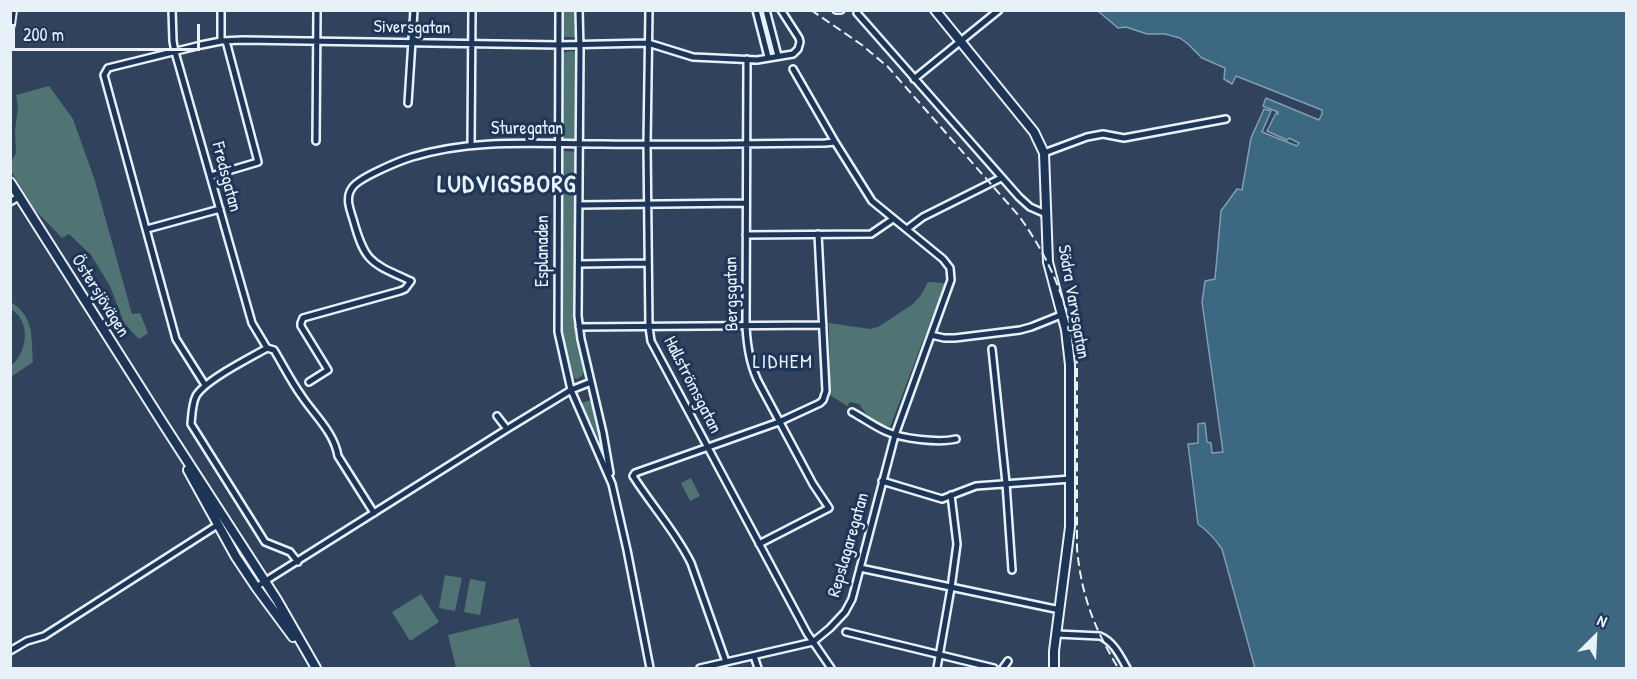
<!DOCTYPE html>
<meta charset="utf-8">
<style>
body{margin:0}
#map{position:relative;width:1637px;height:679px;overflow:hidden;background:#30425c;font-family:"Patrick Hand",sans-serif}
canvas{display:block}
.frame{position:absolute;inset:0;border:12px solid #e8f1f8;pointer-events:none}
.north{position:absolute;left:1565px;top:607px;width:60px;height:60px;-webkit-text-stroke:4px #1d3557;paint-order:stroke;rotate:24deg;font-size:16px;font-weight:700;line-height:24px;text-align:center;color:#e8f1f8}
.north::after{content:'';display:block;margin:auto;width:21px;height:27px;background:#e8f1f8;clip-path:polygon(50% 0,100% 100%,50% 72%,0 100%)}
.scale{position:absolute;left:12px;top:24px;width:188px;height:27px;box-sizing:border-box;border:3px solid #e8f1f8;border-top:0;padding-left:8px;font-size:18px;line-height:21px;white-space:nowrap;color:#e8f1f8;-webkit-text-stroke:4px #1d3557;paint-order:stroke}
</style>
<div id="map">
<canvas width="1637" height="679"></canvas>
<div class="frame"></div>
<div class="north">N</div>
<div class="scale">200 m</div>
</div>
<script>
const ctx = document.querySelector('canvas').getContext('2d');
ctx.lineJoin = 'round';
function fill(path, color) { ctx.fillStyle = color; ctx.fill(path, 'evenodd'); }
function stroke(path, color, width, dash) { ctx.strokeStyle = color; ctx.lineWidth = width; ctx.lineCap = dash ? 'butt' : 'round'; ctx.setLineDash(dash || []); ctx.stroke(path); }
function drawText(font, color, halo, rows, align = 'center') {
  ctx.font = font + ' "Patrick Hand",sans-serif'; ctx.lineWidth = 6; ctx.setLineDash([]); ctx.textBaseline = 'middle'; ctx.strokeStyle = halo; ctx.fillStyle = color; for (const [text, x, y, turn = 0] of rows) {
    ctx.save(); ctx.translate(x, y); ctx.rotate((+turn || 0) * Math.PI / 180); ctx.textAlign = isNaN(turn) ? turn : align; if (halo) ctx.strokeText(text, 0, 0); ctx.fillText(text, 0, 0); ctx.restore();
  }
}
const green = new Path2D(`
 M564 11H575V37H563Z
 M572 51 577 52 576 137 573 140H565L561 137V57L565 52Z
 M49 86 73 119 95 181 132 314 140 313 148 333 139 339 124 323 110 286 91 255 69 234 62 238 34 209 11 171V162L16 153 15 131 18 107 16 95Z
 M564 151 576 152V324L585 370 582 376 577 379 570 377 562 339 560 323 561 152Z
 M928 282 945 283 890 427C875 424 867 416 859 404L850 402 847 406 830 395 829 323 870 329 878 327 913 304 921 295Z
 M11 302C35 318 31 336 33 362L11 377V366C28 351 31 322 11 309Z
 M591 400 593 401 601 439 600 441 581 403Z
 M691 478 700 496 690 501 681 483Z
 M445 575 462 578 455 611 439 608Z
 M470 579 486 582 480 615 464 612Z
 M421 594 439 622 410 641 392 612Z
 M518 618 531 668H456L448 635Z`);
const water = new Path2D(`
 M1098 11H1626V668H1255L1222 549C1215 539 1208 531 1198 524L1188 444 1198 443V424L1205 423 1207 442 1211 443 1212 453 1223 452 1202 302 1205 281 1215 279 1221 211 1237 189 1242 190 1251 138 1264 109 1271 111 1262 132 1297 146 1299 143 1289 138 1287 140 1267 131 1276 113 1278 114V112L1263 106 1266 98 1319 120 1322 114V110L1236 76 1232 84 1224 79 1225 68 1202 58 1188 44 1180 38 1165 34H1147L1126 27 1118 28Z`);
const street = new Path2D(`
 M172 10 173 41 175 52 252 323 267 348C250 358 205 380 196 396 192 404 192 414 191 424L265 542 290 552 298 562
 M559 10 558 332 571 390 612 484 627 550 650 668
 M579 10 580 50 578 316 581 339 603 433 610 473
 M649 10 647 144 649 327 651 341 807 633 831 668
 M756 10 768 57
 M766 10 778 56
 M836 10H841
 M857 13 1019 197 1030 207 1046 214
 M221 41V10
 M747 59 746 326C747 347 750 367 760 385L813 484 829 508 759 544
 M914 79 999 10
 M408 103 414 10
 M316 141 317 10
 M471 145 472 10
 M1044 153 1087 137 1103 134 1124 138 1226 119
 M211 176 258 162 226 41
 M10 202 20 196
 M579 205 746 203
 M147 229 220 209
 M907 229 923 217 1001 178
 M746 235 871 234 893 219
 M579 264 648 263
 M579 327 823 325
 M931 335 944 338H955L1020 330 1031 327 1061 315
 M267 348 274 350C283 365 291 381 301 395 314 415 334 432 338 456L374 513
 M992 349 1006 483 1012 570
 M309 382 328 370 301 326V323L303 318 400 291 405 289 411 281C371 263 365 263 353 219 350 209 345 198 352 188 358 178 399 161 412 157 473 138 539 144 602 144 676 145 751 144 825 143L835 142
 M205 385 176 339 104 75 108 68 201 45 221 41 243 40 559 45 648 43 693 57 757 60 793 54 798 49 800 42 799 38 781 10
 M852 412C863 418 874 426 885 431 902 439 939 443 956 439
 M497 416 507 429
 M882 481 942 499 976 486 1071 479
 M860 568 1060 610
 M256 587 507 429 571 390 591 382
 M846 632 994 668
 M1057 634 1100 636C1114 642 1120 656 1127 668
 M10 651 27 641 44 636 219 524
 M754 656 758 668
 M726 662 691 563C676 532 652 506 633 476L635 473 779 422 820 403 823 400 826 391 818 234
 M700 668 813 642 830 628 845 612 852 599 895 435 951 280 950 268 943 259 872 201 835 142 793 69
 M937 668 951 588 957 544 951 495
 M1003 668 1008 661`);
const secondary = new Path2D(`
 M935 10 1034 132 1044 153 1048 262 1066 330 1070 365V527L1054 651V668
 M10 25 12 10
 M10 182 164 425 277 600 316 668
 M188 470 236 557 256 587 293 637`);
const rail = new Path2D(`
 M811 10 862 45 888 67 1019 216C1052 262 1070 307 1077 363V549C1082 598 1094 627 1118 668`);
const streetNames = [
 ["Siversgatan",412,28,1],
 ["Sturegatan",527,129],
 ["Fredsgatan",226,177,75],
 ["Esplanaden",543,251,-90],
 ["Bergsgatan",732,294,-91],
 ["Östersjövägen",100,296,58],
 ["Södra Varvsgatan",1073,302,80],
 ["Hallströmsgatan",692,385,63],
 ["Repslagaregatan",849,545,-74]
];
const neighbourhoodNames = [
 ["LIDHEM",783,363]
];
const districtNames = [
 ["LUDVIGSBORG",507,186]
];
fill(green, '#507374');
fill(water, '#3c6881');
stroke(water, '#819fb1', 1.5);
stroke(street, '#e8f1f8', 10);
stroke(secondary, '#e8f1f8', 12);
stroke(street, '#1d3557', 5);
stroke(secondary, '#1d3557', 8);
stroke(rail, '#e8f1f8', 2, [9, 4.5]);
drawText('18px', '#e8f1f8', '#1d3557', streetNames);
ctx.letterSpacing = '1.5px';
drawText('20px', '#e8f1f8', '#1d3557', neighbourhoodNames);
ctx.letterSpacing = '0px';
ctx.letterSpacing = '1.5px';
drawText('bold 24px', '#e8f1f8', '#1d3557', districtNames);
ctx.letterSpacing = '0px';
</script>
